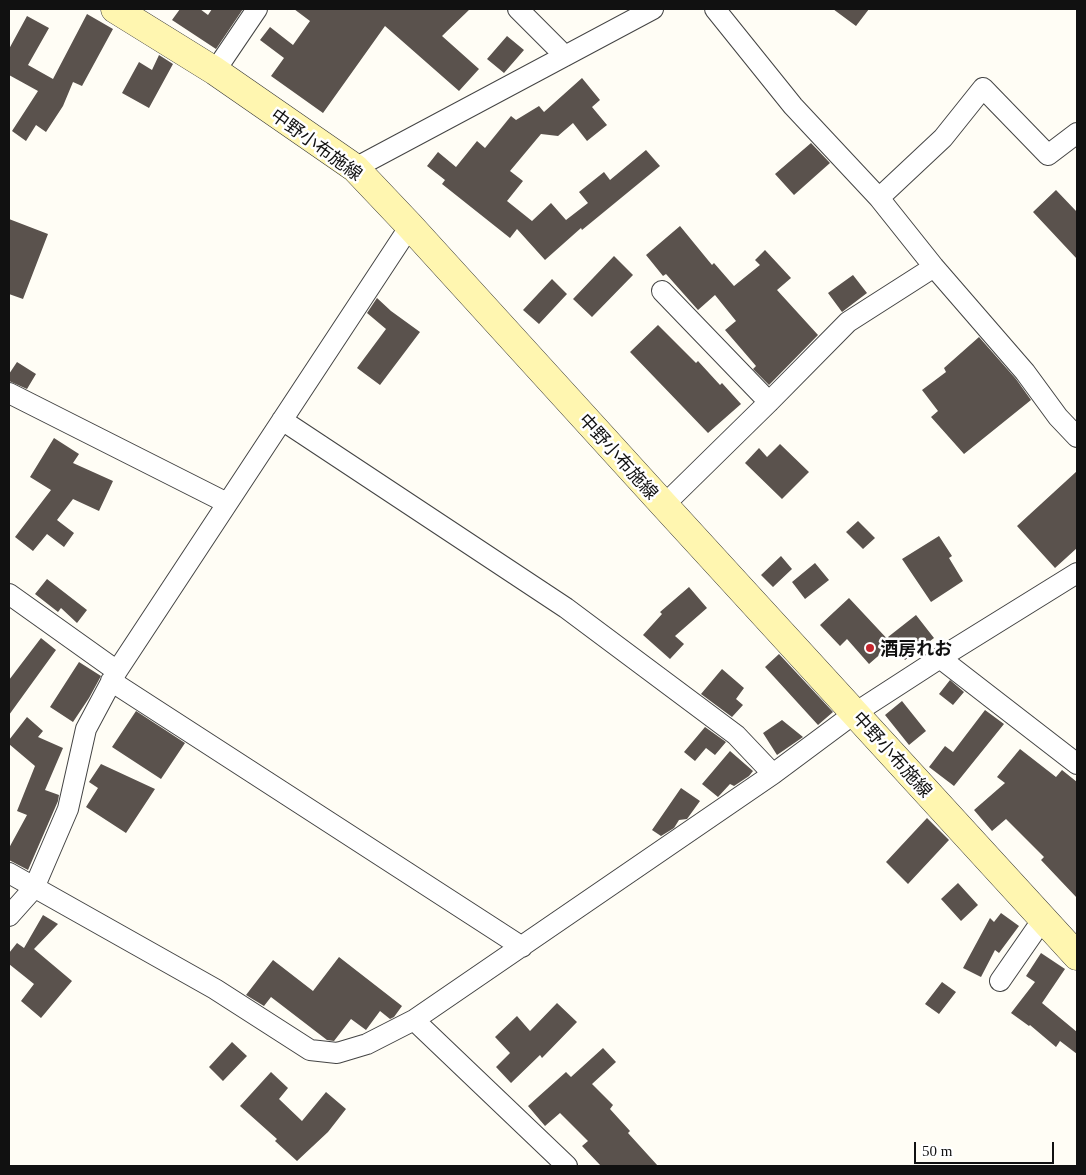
<!DOCTYPE html>
<meta charset="utf-8">
<style>
body{margin:0}
#map{position:relative;width:1086px;height:1175px;overflow:hidden;background:#fffdf5;font-family:Georgia,serif}
canvas{display:block}
.frame{position:absolute;inset:0;border:10px solid #111;pointer-events:none}
.scale{position:absolute;left:914px;top:1142px;width:140px;height:22px;box-sizing:border-box;border:2px solid #111;border-top:0;padding-left:6px;font-size:15px;line-height:18px;white-space:nowrap;color:#111;-webkit-text-stroke:4px #fff;paint-order:stroke}
</style>
<div id="map">
<canvas width="1086" height="1175"></canvas>
<div class="frame"></div>
<div class="scale">50 m</div>
</div>
<script>
const ctx = document.querySelector('canvas').getContext('2d');
ctx.lineJoin = 'round';
function fill(path, color) { ctx.fillStyle = color; ctx.fill(path, 'evenodd'); }
function stroke(path, color, width, dash) { ctx.strokeStyle = color; ctx.lineWidth = width; ctx.lineCap = dash ? 'butt' : 'round'; ctx.setLineDash(dash || []); ctx.stroke(path); }
function drawText(font, color, halo, rows, align = 'center') {
  ctx.font = font + ' Georgia,"Noto Sans JP",serif'; ctx.lineWidth = 5; ctx.setLineDash([]); ctx.textBaseline = 'middle'; ctx.strokeStyle = halo; ctx.fillStyle = color; for (const [text, x, y, turn = 0] of rows) {
    ctx.save(); ctx.translate(x, y); ctx.rotate((+turn || 0) * Math.PI / 180); ctx.textAlign = isNaN(turn) ? turn : align; if (halo) ctx.strokeText(text, 0, 0); ctx.fillText(text, 0, 0); ctx.restore();
  }
}
const building = new Path2D(`
 M180 9H200L208 15 212 9H243L216 49 172 20Z
 M294 9H470L442 36 479 69 459 91 385 26 323 113 271 76 284 58 260 40 270 27 293 45 310 21Z
 M833 9H869L856 26Z
 M87 14 113 29 82 86 73 82 63 106 46 132 36 125 26 141 12 131 38 91 9 75V49L27 16 49 28 28 65 53 79Z
 M507 36 524 50 504 73 487 59Z
 M159 55 173 64 149 108 122 93 139 62 152 70Z
 M582 78 600 100 592 107 607 125 587 141 573 123 558 136 541 134 510 171 523 181 507 201 532 221 551 203 566 220 588 203 579 192 604 172 610 180 646 150 660 166 582 230 581 228 545 260 517 229 510 238 442 184 445 180 427 166 438 152 456 167 477 141 485 148 511 116 516 120 539 106 544 112Z
 M811 143 830 163 794 195 775 174Z
 M1056 190 1077 212V259L1033 212Z
 M9 219 48 234 23 299 9 294Z
 M680 226 712 265 714 263 734 286 760 265 755 260 765 250 791 278 777 290 818 335 769 385 753 369 756 366 725 330 736 321 715 295 698 310 666 274 663 276 646 255Z
 M614 256 633 275 592 317 573 299Z
 M853 275 867 293 842 312 828 293Z
 M552 279 567 294 539 324 523 310Z
 M377 298 391 311 420 332 380 385 357 368 386 329 367 313Z
 M658 325 696 363 698 361 720 385 722 383 741 404 708 433 630 352Z
 M979 337 1016 379 1031 400 964 454 931 417 938 411 922 390 946 372 944 368Z
 M17 362 36 374 27 389 9 381V374Z
 M54 438 79 454 73 463 113 481 99 511 73 499 57 520 74 533 64 547 47 534 33 551 15 537 51 490 30 477Z
 M780 444 809 472 782 499 745 463 759 448 767 457Z
 M1077 471V548L1055 568 1017 526Z
 M858 521 875 538 863 549 846 532Z
 M939 536 952 556 949 558 963 581 931 602 902 559Z
 M781 556 792 569 773 587 761 575Z
 M815 563 829 580 805 599 792 582Z
 M47 579 87 610 77 623 61 608 58 612 35 594Z
 M689 587 707 608 675 636 684 644 670 659 643 635 662 614 660 612Z
 M849 598 892 644 869 664 847 639 840 646 820 625Z
 M916 615 934 638 905 660 888 637Z
 M41 638 56 650 9 715V680Z
 M779 654 833 712 818 725 765 667Z
 M79 662 101 676 89 698 73 722 50 707Z
 M722 669 744 688 736 699 743 705 732 717 701 694Z
 M950 680 964 692 953 705 939 694Z
 M902 701 926 731 909 745 885 715Z
 M985 710 1004 724 954 786 929 767 945 746 953 752Z
 M136 711 185 743 161 779 112 747Z
 M27 717 43 731 38 737 63 748 45 790 59 795 58 801 28 870 9 860V848L27 815 17 811 35 766 9 744V740Z
 M782 720 803 737 777 755 763 733Z
 M705 727 726 742 715 755 706 748 695 761 684 752Z
 M1020 749 1056 777 1062 770 1077 782V898L1041 860 1044 857 1006 819 992 831 974 810 1005 783 997 777Z
 M730 751 753 771 749 776 734 786 730 784 718 797 702 784Z
 M101 764 155 789 126 833 86 807 98 788 89 782Z
 M681 788 700 801 687 819 679 820 674 828 661 836 652 830Z
 M927 818 949 840 908 884 886 862Z
 M958 883 978 905 961 921 941 899Z
 M1001 913 1019 926 999 953 995 950 981 977 963 968 990 918 994 922Z
 M43 915 58 924 34 949 72 981 41 1018 21 1001 34 984 9 964V953L17 943 24 948Z
 M1041 953 1065 969 1042 1003 1077 1032V1054L1060 1041 1056 1047 1030 1025 1029 1026 1011 1013 1035 982 1026 976Z
 M339 957 402 1006 394 1017 390 1019 380 1011 366 1030 351 1019 334 1041 327 1040 271 997 264 1006 246 995 273 960 313 991Z
 M942 982 956 992 939 1014 925 1004Z
 M557 1003 577 1022 542 1058 540 1055 511 1083 496 1067 510 1053 495 1037 517 1016 530 1031Z
 M232 1042 247 1056 223 1081 209 1067Z
 M603 1048 616 1062 592 1084 613 1105 610 1109 630 1131 628 1133 658 1166H601L582 1146 588 1141 560 1113 545 1126 528 1106 566 1072 571 1077Z
 M271 1072 288 1088 279 1099 302 1121 326 1092 346 1109 328 1132 297 1161 275 1141 277 1139 240 1106Z`);
const street = new Path2D(`
 M518 9 565 56
 M715 9 793 106 879 198 934 267 1025 372 1058 417 1077 437
 M215 71 257 9
 M355 168 653 9
 M879 198 943 138 983 88 1048 155 1077 133
 M662 291 769 402
 M9 393 227 503
 M282 420 566 608 736 735 773 774
 M664 505 769 402 848 322 934 267
 M9 594 117 671
 M940 658 1077 764
 M111 681 522 947
 M9 873 215 989 310 1050 337 1053 367 1044 414 1020 773 774 855 713 940 658 1077 573
 M9 916 34 888 68 809 86 729 117 671 410 226
 M1000 981 1043 919
 M414 1020 567 1166`);
const secondary = new Path2D(`
 M115 9 215 71 355 168 410 226 664 505 1077 956`);
const markers = [
 [870,648,5,"#c4262e"]
];
const streetNames = [
 ["中野小布施線",317,144,36],
 ["中野小布施線",619,456,48],
 ["中野小布施線",893,754,48]
];
const poiNames = [
 ["酒房れお",880,648]
];
fill(building, '#5a524d');
stroke(street, '#444', 22);
stroke(secondary, '#333', 29);
stroke(street, '#fff', 20);
stroke(secondary, '#fff6b0', 28);
for (const [x, y, r, color] of markers) { const dot = new Path2D(); dot.arc(x, y, r, 0, 2 * Math.PI); ctx.fillStyle = color; ctx.fill(dot); stroke(dot, '#fff', 2); }
drawText('18px', '#111', '#fff', streetNames);
drawText('bold 18px', '#111', '#fff', poiNames, 'left');
</script>
